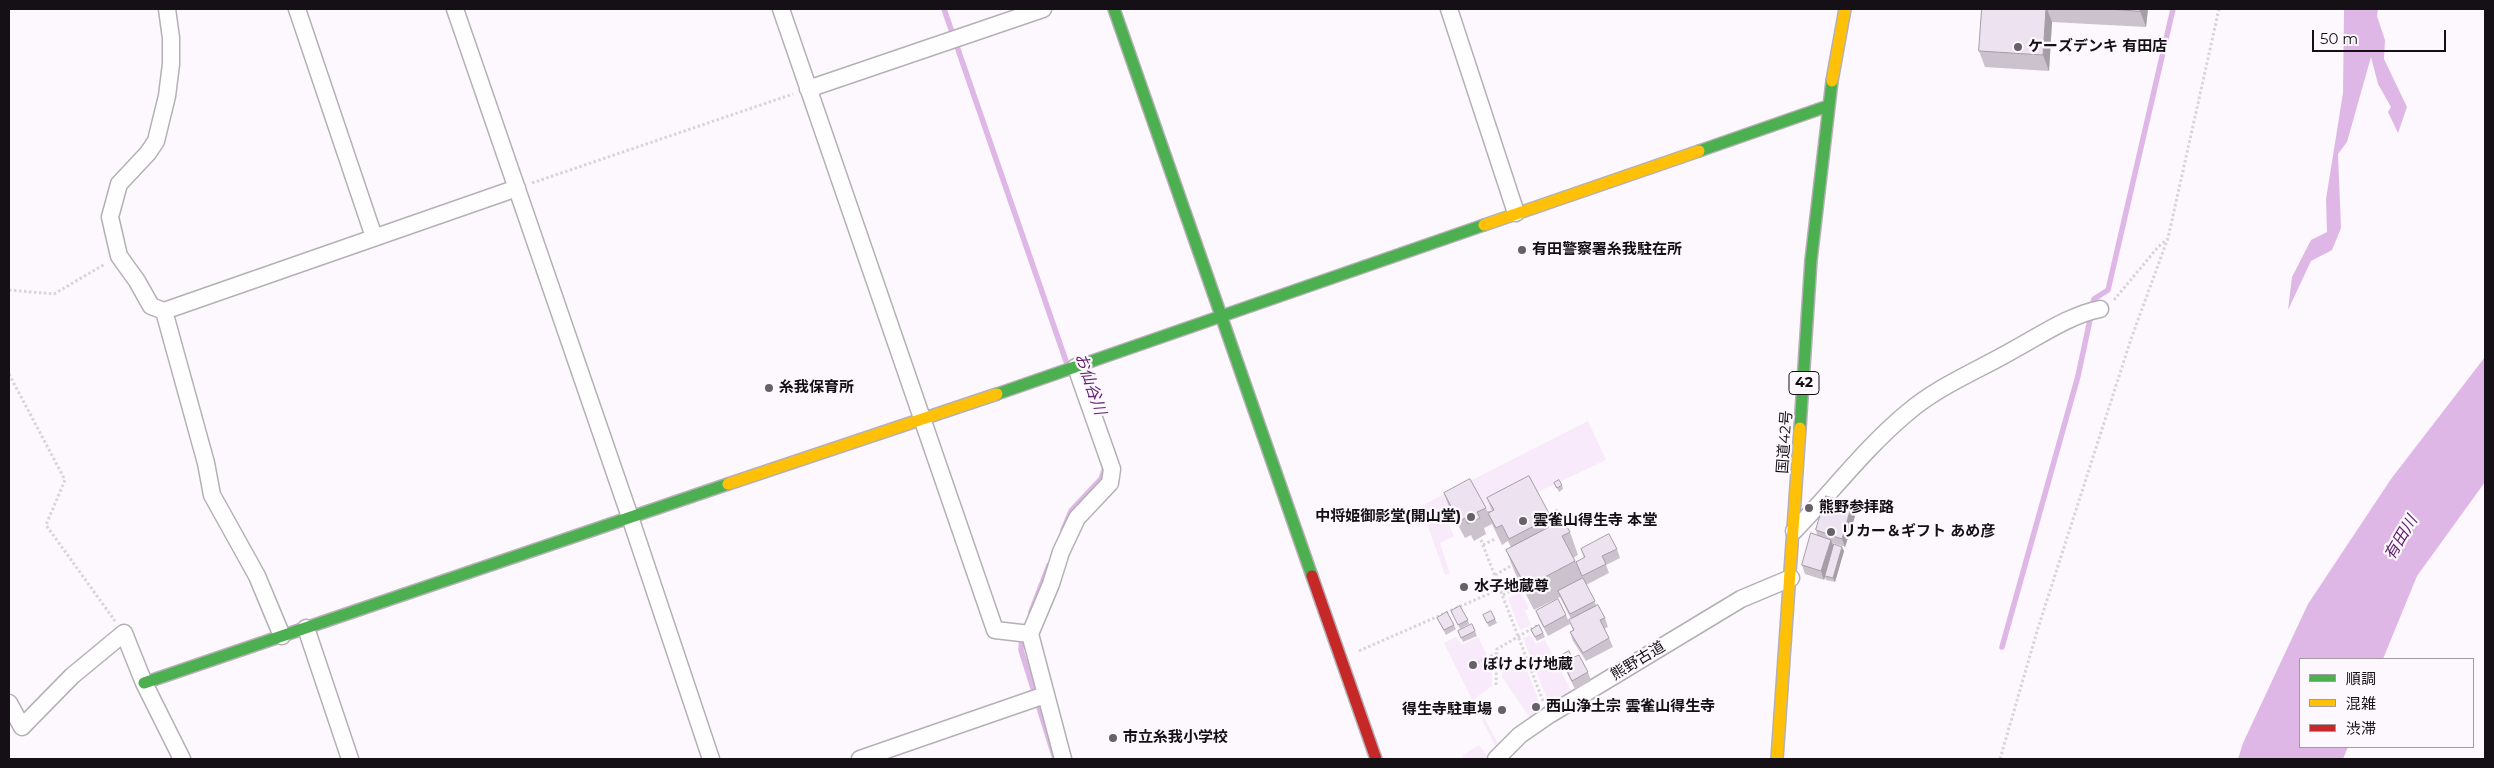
<!DOCTYPE html>
<meta charset="utf-8">
<style>
body{margin:0}
#map{position:relative;width:2494px;height:768px;overflow:hidden;background:#fcf8fd;font-family:Montserrat,"Noto Sans JP",sans-serif}
canvas{display:block}
.frame{position:absolute;inset:0;border:10px solid #141015;pointer-events:none}
.legend{position:absolute;left:2299px;top:658px;width:175px;height:90px;box-sizing:border-box;background:#fdf7fe;border:1px solid #a09ba1;margin:0;padding:6px 9px;list-style:none;font-size:15px;color:#141015}
.legend li{display:flex;align-items:center;gap:10px;height:25px}
.legend b{width:25px;border:1px solid #a09ba1}
.scale{position:absolute;left:2312px;top:30px;width:134px;height:22px;box-sizing:border-box;border:2px solid #141015;border-top:0;padding-left:6px;font-size:15px;line-height:18px;white-space:nowrap;color:#141015;-webkit-text-stroke:4px #fdf7fe;paint-order:stroke}
</style>
<div id="map">
<canvas width="2494" height="768"></canvas>
<div class="frame"></div>
<ul class="legend">
<li><b style="height:6px;background:#4caf50"></b>順調</li>
<li><b style="height:6px;background:#ffc107"></b>混雑</li>
<li><b style="height:6px;background:#c62828"></b>渋滞</li>
</ul>
<div class="scale">50 m</div>
</div>
<script>
const ctx = document.querySelector('canvas').getContext('2d');
ctx.lineJoin = 'round';
function fill(path, color) { ctx.fillStyle = color; ctx.fill(path, 'evenodd'); }
function stroke(path, color, width, dash) { ctx.strokeStyle = color; ctx.lineWidth = width; ctx.lineCap = dash ? 'butt' : 'round'; ctx.setLineDash(dash || []); ctx.stroke(path); }
function drawText(font, color, halo, rows, align = 'center') {
  ctx.font = font + ' Montserrat,"Noto Sans JP",sans-serif'; ctx.lineWidth = 4.5; ctx.setLineDash([]); ctx.textBaseline = 'middle'; ctx.strokeStyle = halo; ctx.fillStyle = color; for (const [text, x, y, turn = 0] of rows) {
    ctx.save(); ctx.translate(x, y); ctx.rotate((+turn || 0) * Math.PI / 180); ctx.textAlign = isNaN(turn) ? turn : align; if (halo) ctx.strokeText(text, 0, 0); ctx.fillText(text, 0, 0); ctx.restore();
  }
}
const green = new Path2D(`
 M1588 421 1606 460 1489 515 1477 492 1443 510 1454 536 1440 543 1450 574 1445 575 1421 506Z
 M1521 592 1529 608 1525 611 1531 625 1520 630 1508 598Z
 M1531 635 1536 644 1545 640 1571 690 1549 704 1523 638Z
 M1456 637 1462 645 1478 637C1487 653 1493 668 1492 686L1474 699 1498 743 1495 746 1444 643Z
 M1523 660 1542 709 1530 718 1502 677 1504 667Z
 M1479 745 1489 759H1464L1462 756Z`);
const water = new Path2D(`
 M2344 9H2378L2377 16 2385 40 2384 59 2407 107 2398 133 2388 112 2391 107 2378 84 2371 57 2347 142 2338 154 2341 228 2332 250 2311 261 2288 310 2292 277 2311 240 2327 232 2326 199 2343 93Z
 M2485 357V482L2417 576 2383 659H2300V747H2348L2343 759H2238L2243 743 2308 604 2391 479Z`);
const stream = new Path2D(`
 M944 9 1067 364
 M2093 303 2094 299 2108 290 2173 9
 M1063 530 1071 511 1101 479 1105 467
 M1031 612 1049 565
 M1022 634 1021 650 1055 759
 M2002 647 2078 376 2091 315`);
const path = new Path2D(`
 M532 183 793 94
 M9 290 54 294 105 264
 M2114 300 2158 247 2167 239
 M9 374 65 480 46 525 115 621
 M1481 540 1543 701
 M1483 545 1495 539
 M1495 575 1514 564
 M1503 595 1519 587
 M1359 651 1500 589
 M1477 663 1497 653
 M1496 685 1497 649 1538 625
 M2000 759 2038 628 2131 339 2168 238 2219 9`);
const street = new Path2D(`
 M297 9 374 237
 M455 9 630 517 711 759
 M781 9 995 630 1030 634
 M1449 9 1516 213
 M808 89 1043 9
 M164 311 151 306 137 281 119 256 110 217 119 184 148 153 156 141 167 96 171 64V38L167 9
 M1794 531C1832 492 1865 448 1907 413 1938 386 1979 370 2015 349 2041 335 2070 315 2100 309
 M306 628 350 759
 M282 636 257 576 212 495 206 463 164 311 517 188
 M9 703 22 727 72 676 124 633 144 683 182 759
 M860 759 1045 695
 M1063 759 1030 634 1051 584 1061 552 1077 518 1110 483 1112 469 1076 367
 M1496 759 1520 735 1549 715 1741 599 1791 578`);
const fast = new Path2D(`
 M1114 9 1312 576
 M1699 151 1828 106
 M997 394 1484 225
 M1800 428 1811 260 1832 81
 M144 683 728 484`);
const slow = new Path2D(`
 M1832 81 1845 9
 M1484 225 1699 151
 M728 484 997 394
 M1777 759 1800 428`);
const jam = new Path2D(`
 M1312 576 1376 759`);
const wall = new Path2D(`
 M1982 9H2148L2146 27 2052 22 2049 71 1985 67 1979 51Z
 M1554 483 1562 485 1563 489 1559 492Z
 M1444 493 1486 508 1487 511H1492L1487 498 1550 516 1562 520 1570 532 1578 555 1573 558 1576 562 1584 558 1581 549H1617L1620 558 1606 565 1609 573 1586 585 1596 605 1605 618 1608 627 1604 629 1609 638 1613 647 1586 661 1573 641 1570 632 1573 630 1569 620 1571 619 1560 597 1534 610 1515 573 1506 550 1511 547 1508 541 1502 545 1492 524 1484 528 1486 534 1474 541 1471 535 1465 538 1450 510Z
 M1852 504 1856 513 1845 547 1833 543V545L1844 551 1835 582 1826 580 1825 577 1824 580 1805 574 1802 565 1817 535 1816 530Z
 M1451 611 1468 620 1469 624 1460 629Z
 M1536 611 1566 615 1570 624 1548 636 1539 619Z
 M1483 615 1495 619 1497 623 1489 627Z
 M1437 618 1454 625 1456 629 1446 635Z
 M1531 630 1543 633 1545 637 1537 641Z
 M1458 631H1475L1477 636 1463 642Z
 M1560 656 1572 658 1588 672 1591 681 1575 689 1563 665Z`);
const shadedWall = new Path2D(`
 M2046 9H2047L2052 22 2049 71 2043 55Z
 M2140 9H2148L2146 27 2140 11Z
 M1852 504 1856 513 1845 547 1842 539Z
 M1831 540 1834 548 1825 576V577L1824 580 1821 571Z
 M1842 547 1844 551 1835 582 1833 578Z`);
const building = new Path2D(`
 M1982 9H2046L2043 55 1979 51Z
 M2109 9H2140V11Z
 M1529 476 1551 517 1509 539 1502 525 1496 528 1488 513 1494 510 1487 498Z
 M1470 479 1486 508 1477 512 1480 518 1468 524 1465 518 1459 522 1444 493Z
 M1559 480 1562 485 1557 488 1554 483Z
 M1826 496 1852 504 1842 539 1816 530Z
 M1557 510 1562 520 1555 524 1549 514Z
 M1563 520 1570 532 1562 536 1575 561 1526 587 1506 550Z
 M1811 533 1831 540 1821 571 1802 565Z
 M1609 534 1617 549 1602 556 1606 564 1582 576 1576 562 1585 557 1581 549Z
 M1834 544 1842 547 1833 578 1825 576Z
 M1583 578 1595 601 1570 614 1558 591Z
 M1558 599 1566 615 1544 627 1536 611Z
 M1598 605 1605 618 1600 620 1609 638 1583 653 1570 632 1574 630 1569 620Z
 M1460 606 1468 620 1458 625 1451 611Z
 M1491 611 1495 619 1487 623 1483 615Z
 M1447 612 1454 625 1444 630 1437 618Z
 M1472 624 1475 631 1461 638 1458 631Z
 M1539 625 1543 633 1535 637 1531 630Z
 M1569 651 1572 658 1579 655 1588 672 1572 681 1560 656Z`);
const markers = [
 [2018,47,5,"#656166"],
 [1522,250,5,"#656166"],
 [769,388,5,"#656166"],
 [1809,508,5,"#656166"],
 [1471,517,5,"#656166"],
 [1523,521,5,"#656166"],
 [1831,532,5,"#656166"],
 [1464,587,5,"#656166"],
 [1473,665,5,"#656166"],
 [1536,707,5,"#656166"],
 [1502,710,5,"#656166"],
 [1113,738,5,"#656166"]
];
const shields = [
 [1804,383,30]
];
const shieldNames = [
 ["42",1804,383]
];
const poiNames = [
 ["ケーズデンキ 有田店",2028,47],
 ["有田警察署糸我駐在所",1532,250],
 ["糸我保育所",779,388],
 ["熊野参拝路",1819,508],
 ["中将姫御影堂(開山堂)",1461,517,"right"],
 ["雲雀山得生寺 本堂",1533,521],
 ["リカー＆ギフト あめ彦",1841,532],
 ["水子地蔵尊",1474,587],
 ["ぼけよけ地蔵",1483,665],
 ["西山浄土宗 雲雀山得生寺",1546,707],
 ["得生寺駐車場",1492,710,"right"],
 ["市立糸我小学校",1123,738]
];
const streetNames = [
 ["国道42号",1785,442,-86],
 ["熊野古道",1638,661,-31]
];
const waterNames = [
 ["お仙谷川",1090,384,71],
 ["有田川",2401,538,-59]
];
fill(green, '#f8eafa');
fill(water, '#dfb7e6');
stroke(stream, '#dfb7e6', 5.5);
stroke(street, '#b4b0b5', 19);
stroke(fast, '#b4b0b5', 14);
stroke(slow, '#b4b0b5', 14);
stroke(jam, '#b4b0b5', 14);
stroke(path, '#d7d5d7', 3, [2.5, 2.5]);
stroke(street, '#fffeff', 16);
stroke(fast, '#4caf50', 11);
stroke(slow, '#ffc107', 11);
stroke(jam, '#c62828', 11);
fill(wall, '#ccc2ce');
fill(shadedWall, '#a69ea7');
fill(building, '#ede2ef');
stroke(building, '#a69ea7', 1);
for (const [x, y, r, color] of markers) { const dot = new Path2D(); dot.arc(x, y, r, 0, 2 * Math.PI); ctx.fillStyle = color; ctx.fill(dot); stroke(dot, '#fdf7fe', 2); }
for (const [x, y, w] of shields) { const box = new Path2D(); box.roundRect(x - w / 2, y - 11.5, w, 23, 4); ctx.fillStyle = '#fdf7fe'; ctx.fill(box); stroke(box, '#141015', 1); }
drawText('bold 14px', '#141015', null, shieldNames);
drawText('bold 15px', '#141015', '#fdf7fe', poiNames, 'left');
drawText('15px', '#141015', '#fdf7fe', streetNames);
drawText('italic 16px', '#5f1e6c', '#fdf7fe', waterNames);
</script>
